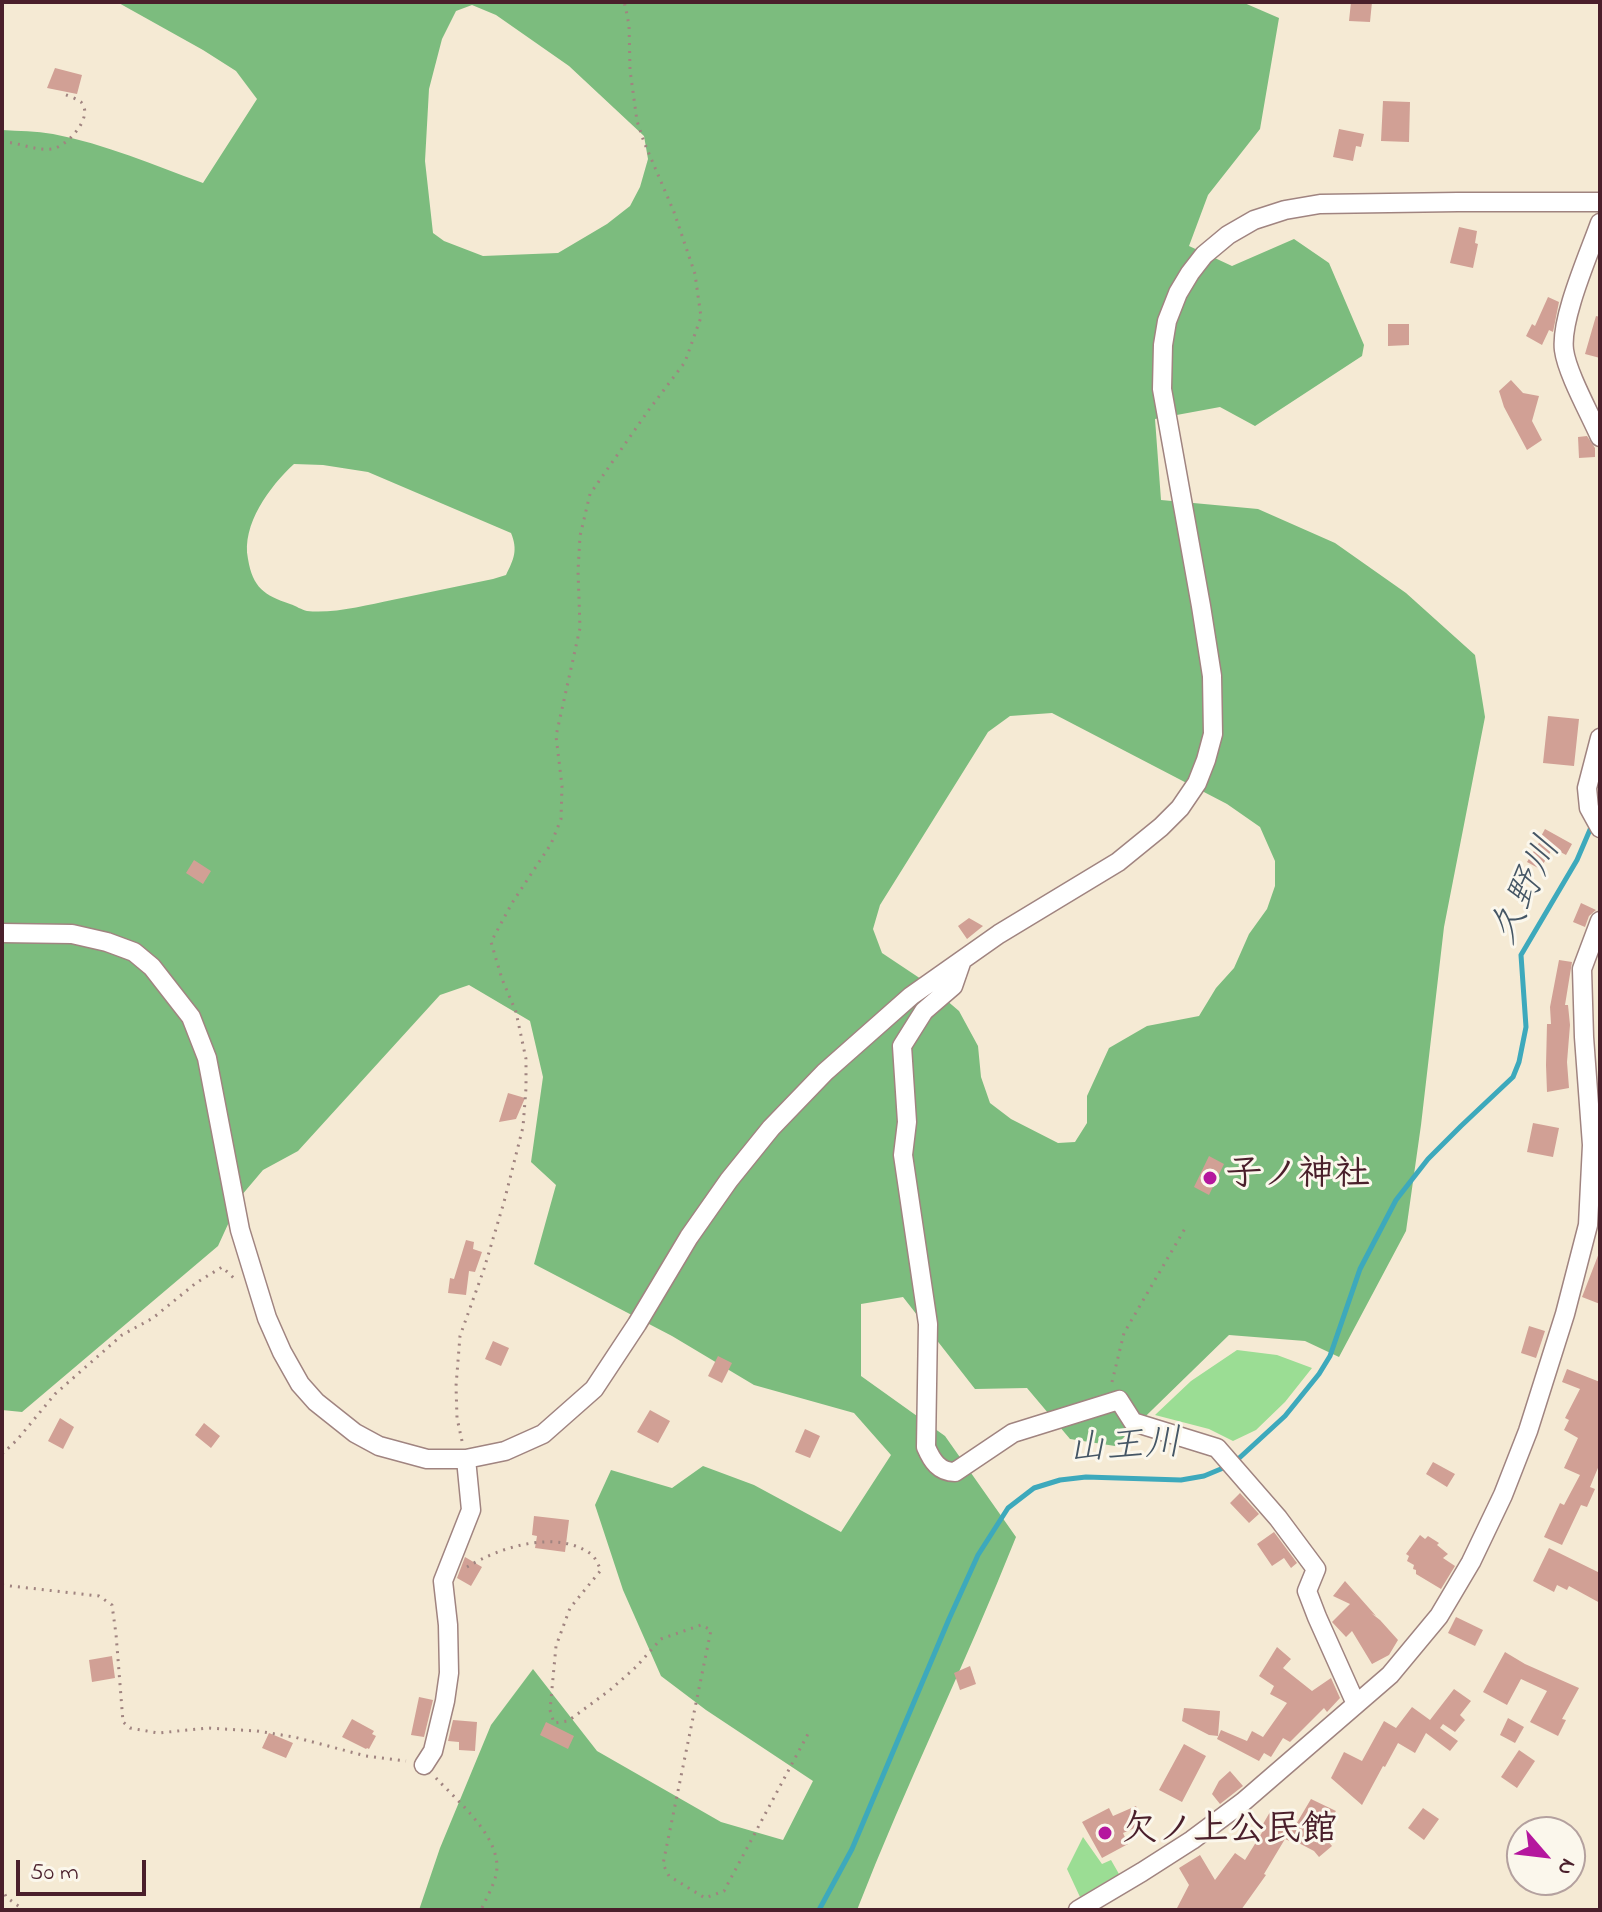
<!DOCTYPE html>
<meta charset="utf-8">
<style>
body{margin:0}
#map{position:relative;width:1602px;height:1912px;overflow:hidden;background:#f5ead4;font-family:"Indie Flower",sans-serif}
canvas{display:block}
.frame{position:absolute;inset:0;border:4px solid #4a1f2b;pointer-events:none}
.north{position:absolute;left:1506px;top:1816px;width:80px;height:80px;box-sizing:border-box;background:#fbf7ec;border:2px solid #b4a19f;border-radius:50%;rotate:118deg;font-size:22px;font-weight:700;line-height:32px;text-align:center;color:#4a1f2b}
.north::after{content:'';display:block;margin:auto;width:28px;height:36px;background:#b5179e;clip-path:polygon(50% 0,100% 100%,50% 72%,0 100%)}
.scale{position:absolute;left:16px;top:1860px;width:130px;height:36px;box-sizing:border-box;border:4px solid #4a1f2b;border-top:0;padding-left:10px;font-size:24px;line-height:28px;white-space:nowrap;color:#4a1f2b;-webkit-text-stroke:6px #fbf7ec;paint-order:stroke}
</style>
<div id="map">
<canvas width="1602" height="1912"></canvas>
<div class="frame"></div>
<div class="north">N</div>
<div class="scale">50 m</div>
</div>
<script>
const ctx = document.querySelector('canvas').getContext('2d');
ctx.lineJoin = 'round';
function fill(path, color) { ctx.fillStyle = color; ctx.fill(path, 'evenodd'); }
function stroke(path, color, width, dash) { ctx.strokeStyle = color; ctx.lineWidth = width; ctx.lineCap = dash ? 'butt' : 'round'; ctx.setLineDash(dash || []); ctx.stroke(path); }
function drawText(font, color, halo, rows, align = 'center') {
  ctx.font = font + ' "Indie Flower","Klee One",sans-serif'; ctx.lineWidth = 6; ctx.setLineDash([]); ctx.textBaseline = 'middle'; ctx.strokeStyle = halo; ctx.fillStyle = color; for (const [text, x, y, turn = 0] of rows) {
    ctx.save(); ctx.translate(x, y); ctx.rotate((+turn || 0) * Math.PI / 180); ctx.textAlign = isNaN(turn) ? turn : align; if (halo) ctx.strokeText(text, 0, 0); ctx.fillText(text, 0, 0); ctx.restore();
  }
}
const green = new Path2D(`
 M1237 1350 1277 1355 1312 1368 1285 1402 1256 1430 1233 1441 1209 1429 1155 1415 1191 1381Z
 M1083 1837 1102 1864 1111 1860 1119 1874 1080 1897 1067 1869Z`);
const forest = new Path2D(`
 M117 2H1242L1279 18 1260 129 1208 195 1189 246 1232 266 1294 239 1329 263 1364 345 1362 356 1255 426 1220 407 1155 419 1161 500 1258 509 1335 543 1406 593 1475 655 1485 717 1444 927 1421 1125 1406 1231 1339 1357 1305 1341 1229 1335 1115 1446 1070 1439 1027 1388 975 1389 903 1297 861 1304V1376L945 1436 1016 1537C966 1663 906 1784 857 1910H419L440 1848 491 1725 533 1669 597 1751 721 1822 783 1840 813 1781 706 1710 661 1676 623 1590 595 1505 611 1470 672 1488 703 1466 754 1485 841 1532 891 1455 854 1413 754 1385 672 1336 534 1264 556 1185 531 1162 543 1077 530 1021 469 985 440 995 298 1151 263 1170 241 1196 218 1246 22 1412 2 1410V130C19 131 36 131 53 134 105 144 154 165 203 183L257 99 236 71 203 50ZM472 5 496 15 569 66 644 136 648 159 640 187 630 206 607 224 558 253 483 256 444 241 433 233 425 161 429 89 442 39 456 11ZM294 464 323 465 368 472 511 533C518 550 514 559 506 575L493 579C459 586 426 593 392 600 367 605 333 614 307 611 302 610 296 606 290 604 264 595 253 588 248 559 241 525 270 486 294 464ZM1052 713 1227 804 1260 827 1275 861V886L1267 909 1249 934 1234 968 1216 988 1199 1016 1147 1026 1109 1048 1087 1096V1123L1075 1142 1058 1143 1011 1119 990 1103 981 1077 978 1046 959 1011 924 981 882 953 873 929 880 905 988 732 1010 716Z`);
const stream = new Path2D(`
 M1236 1461 1285 1416 1319 1374 1330 1356 1360 1269 1396 1200 1428 1159 1461 1126 1513 1077 1519 1062 1526 1027 1521 955 1577 860 1592 825
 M819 1910 852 1849 949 1619 978 1555 1008 1508 1034 1488 1060 1480 1086 1477 1181 1480 1204 1476 1228 1466`);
const building = new Path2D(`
 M1351 2H1372L1370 22 1349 21Z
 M55 68 82 75 77 94 47 88Z
 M1383 101 1410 102 1409 142 1381 141Z
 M1339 129 1364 134 1361 147 1356 146 1353 161 1333 157Z
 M1459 227 1477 231 1475 243 1478 244 1473 268 1450 263Z
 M1548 297 1559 302 1553 332 1549 330 1542 345 1526 336 1532 324 1535 326Z
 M1596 316 1600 317V358L1585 354Z
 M1388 324H1409V345L1388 346Z
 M1511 380 1523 393 1539 396 1532 421 1542 440 1527 450 1504 407 1499 391Z
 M1587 436 1595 448V457L1579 458 1578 437Z
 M1548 716 1579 719 1574 766 1543 763Z
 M1545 829 1572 844 1566 855 1553 848 1540 869 1527 862 1540 841 1539 840Z
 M194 860 211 871 203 884 186 873Z
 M1581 903 1596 910 1589 916 1585 927 1573 922Z
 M969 918 983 926 967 939 958 926Z
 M1559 960 1572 962 1565 1005H1568L1570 1025 1567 1062 1569 1088 1547 1092 1546 1065 1547 1024H1551L1550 1007Z
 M508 1093 525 1098 516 1119 499 1122Z
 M1533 1123 1559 1128 1553 1157 1527 1152Z
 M1209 1156 1224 1164 1209 1195 1194 1187Z
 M466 1240 474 1242 473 1249 482 1252 475 1272 469 1271 466 1295 448 1293 450 1278 454 1279Z
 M1599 1253H1600V1304L1582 1297Z
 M1529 1326 1545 1331 1536 1358 1521 1353Z
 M493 1341 509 1348 501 1366 485 1359Z
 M718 1356 732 1363 722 1383 708 1376Z
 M1567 1369 1600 1382V1463L1590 1487 1595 1489 1587 1507 1581 1505 1562 1545 1544 1537 1560 1503 1564 1505 1580 1475 1564 1468 1578 1438 1564 1430 1569 1420 1565 1418 1580 1389 1562 1382Z
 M650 1410 670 1421 658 1443 637 1432Z
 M60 1418 74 1427 63 1449 48 1441Z
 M204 1423 220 1436 211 1448 195 1435Z
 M805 1429 820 1436 810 1458 795 1452Z
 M1433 1462 1455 1474 1447 1487 1426 1474Z
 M1240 1493 1259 1514 1249 1523 1230 1503Z
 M534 1516 569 1520 565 1552 535 1548 537 1536 532 1535Z
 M1274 1532 1297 1563 1291 1568 1284 1558 1272 1566 1257 1544Z
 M1420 1535 1425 1539 1428 1536 1439 1543 1437 1545 1448 1554 1443 1558 1455 1566 1441 1589 1416 1574V1570L1413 1569 1414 1565 1407 1561 1409 1556 1406 1554Z
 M1549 1548 1600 1573V1603L1569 1586 1567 1590 1557 1585 1554 1592 1533 1581Z
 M465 1557 482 1567 471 1586 457 1578Z
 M1345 1581 1376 1616 1371 1613 1380 1620 1398 1640 1389 1655 1372 1664 1352 1631 1346 1637 1332 1622 1350 1604 1333 1596Z
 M1456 1617 1483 1630 1475 1646 1448 1633Z
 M1277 1647 1291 1659 1283 1668 1312 1691 1331 1678 1340 1698 1327 1712 1324 1708 1290 1742 1283 1738 1271 1757 1264 1753 1259 1761 1217 1739 1221 1730 1247 1741 1252 1731 1263 1737 1287 1703 1270 1694 1274 1686 1259 1676Z
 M1505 1652 1525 1664 1579 1688 1562 1719 1566 1720 1558 1736 1530 1722 1547 1691 1521 1679 1507 1705 1483 1692Z
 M112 1656 115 1678 92 1682 89 1660Z
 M970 1666 976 1684 960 1690 954 1673Z
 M1454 1689 1471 1701 1460 1715 1465 1720 1455 1732 1443 1724 1440 1728 1458 1741 1450 1751 1426 1733 1415 1753 1398 1743 1385 1767 1383 1766 1362 1805 1331 1778 1344 1752 1362 1761 1384 1721 1396 1728 1412 1707 1430 1720Z
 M419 1697 433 1700 424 1737 411 1735Z
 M1184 1708 1220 1711 1218 1736 1209 1735 1182 1721Z
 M1508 1718 1524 1727 1515 1743 1500 1735Z
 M352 1719 374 1731 372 1734 376 1736 369 1749 367 1748 366 1749 342 1737Z
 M453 1720 477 1722 475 1751 459 1750V1742L448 1741Z
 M546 1722 574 1736 568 1749 540 1735Z
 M269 1733 293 1743 286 1758 262 1748Z
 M1184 1744 1206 1756 1182 1802 1159 1790Z
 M1519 1750 1535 1761 1517 1788 1501 1777Z
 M1230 1771 1243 1786 1220 1804 1212 1794 1219 1781Z
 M1311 1799 1336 1811 1320 1832 1332 1846 1319 1857 1314 1851 1293 1840 1292 1842 1285 1839 1264 1874 1266 1875 1241 1910H1176L1189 1885 1179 1868 1200 1855 1215 1880 1235 1853 1245 1860 1266 1826 1263 1824 1270 1812 1295 1826Z
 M1136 1806 1144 1824 1123 1833 1128 1844 1102 1858 1082 1822 1109 1808 1113 1816Z
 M1423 1808 1439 1819 1424 1840 1408 1828Z`);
const path = new Path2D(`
 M2 142C19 142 34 151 52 149 66 147 95 117 81 102 77 99 69 96 64 94
 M1112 1382 1124 1333 1187 1225
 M462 1441 457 1418 456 1386 460 1336 484 1269 504 1202 523 1127 526 1088V1059L516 1012 502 979 491 942 512 903 551 844 561 819 562 786 556 736 580 628 578 571 580 536 590 494 648 411 685 362 701 317 695 274 674 212 644 142 637 121 630 70 629 25 625 5 622 2
 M2 1454 17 1440 55 1394 122 1335 153 1318 196 1283 222 1267 237 1281
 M467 1567C500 1547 556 1529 591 1554 596 1558 598 1565 601 1570L570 1608 556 1646 550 1710 554 1723 568 1721 610 1690 636 1667 661 1639 701 1625 711 1630 663 1864 669 1876 705 1898 724 1891 809 1732
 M2 1585 99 1596 112 1605 116 1634 123 1722 130 1728 158 1733 208 1728 257 1731 294 1737 366 1756 406 1761
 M436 1778C458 1802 504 1839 496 1875 493 1887 486 1899 481 1910
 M2 1887 6 1897 24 1910`);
const minor = new Path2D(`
 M1600 223C1589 254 1560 319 1564 350 1567 373 1590 414 1600 437
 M1600 738 1587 788 1589 808 1600 828
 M2 933 72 934 107 942 134 952 152 967 191 1017 207 1058 240 1230 267 1318 282 1352 300 1384 316 1402 355 1433 379 1446 427 1459H466L505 1451 543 1434 594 1389 637 1324 689 1237 729 1180 771 1128 825 1072 911 996 999 934 1118 862 1161 827 1180 808 1197 783 1206 760 1213 734 1212 676 1201 606 1162 389 1163 345 1167 321 1178 293 1190 273 1204 255 1228 235 1254 220 1285 210 1320 204 1458 202H1600
 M962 960 953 986 924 1011 902 1046 907 1122 903 1155 928 1324 926 1447C932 1461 939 1472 955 1472L1013 1433 1119 1400 1133 1422 1217 1448 1278 1518 1316 1569 1307 1591 1317 1617 1356 1704
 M424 1765 433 1751 445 1701 449 1673 448 1625 443 1581 471 1510 466 1459
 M1078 1910 1142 1872 1192 1840 1243 1802 1390 1675 1439 1616 1471 1562 1503 1495 1528 1431 1565 1314 1588 1225 1592 1145 1584 1037 1582 969 1600 921`);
const markers = [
 [1210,1178,8,"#b5179e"],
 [1105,1833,8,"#b5179e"]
];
const poiNames = [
 ["子ノ神社",1226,1178],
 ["欠ノ上公民館",1121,1833]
];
const waterNames = [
 ["久野川",1529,892,-64],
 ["山王川",1125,1450,-3]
];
fill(green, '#9bdd94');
fill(forest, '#7cbc7e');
stroke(stream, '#3da9bc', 5);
fill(building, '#d1a095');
stroke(minor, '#a08480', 21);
stroke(path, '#a08480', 3, [2, 6]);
stroke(minor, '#fff', 18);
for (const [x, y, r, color] of markers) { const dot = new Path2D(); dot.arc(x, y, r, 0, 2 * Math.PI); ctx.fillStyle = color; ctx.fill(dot); stroke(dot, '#fbf7ec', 3); }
drawText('bold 36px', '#4a1f2b', '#fbf7ec', poiNames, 'left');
drawText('italic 38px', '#455665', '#fbf7ec', waterNames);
</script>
